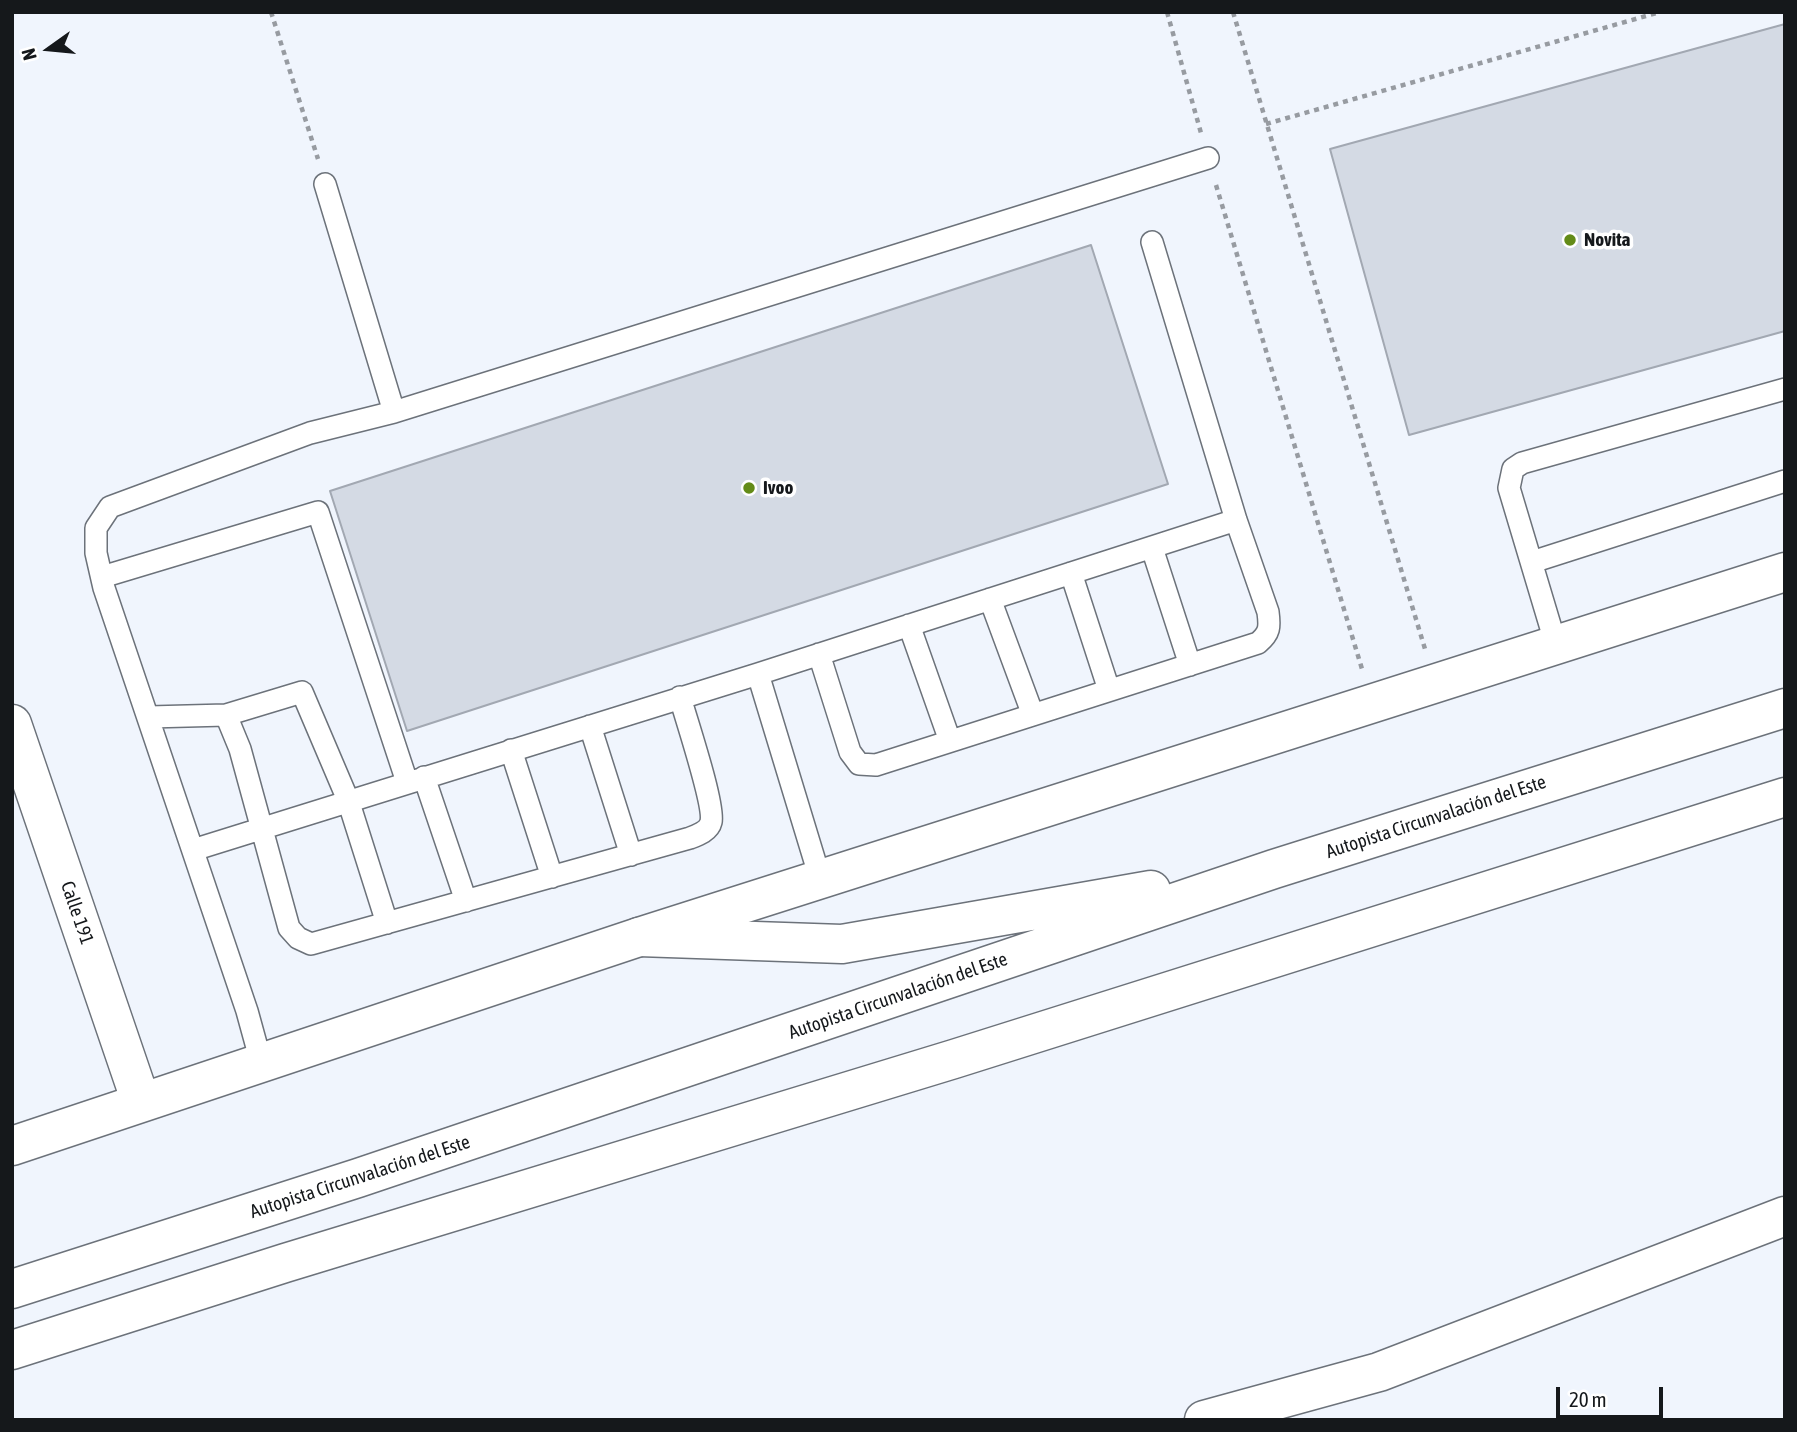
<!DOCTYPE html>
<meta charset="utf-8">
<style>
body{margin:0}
#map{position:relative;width:1797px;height:1432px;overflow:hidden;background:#f0f5fd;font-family:"Asap Condensed",sans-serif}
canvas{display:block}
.frame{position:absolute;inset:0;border:14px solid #15181b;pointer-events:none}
.north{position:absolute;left:14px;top:14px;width:70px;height:70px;-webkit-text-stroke:5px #fff;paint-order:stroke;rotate:255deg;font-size:19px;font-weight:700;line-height:28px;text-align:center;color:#15181b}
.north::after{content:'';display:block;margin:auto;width:24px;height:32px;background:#15181b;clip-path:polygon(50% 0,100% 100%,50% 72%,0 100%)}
.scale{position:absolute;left:1556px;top:1387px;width:107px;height:32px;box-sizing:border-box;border:4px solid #15181b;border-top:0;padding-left:9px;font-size:21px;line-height:24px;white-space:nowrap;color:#15181b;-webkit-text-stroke:5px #fff;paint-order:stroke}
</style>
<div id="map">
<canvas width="1797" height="1432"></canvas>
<div class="frame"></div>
<div class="north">N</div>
<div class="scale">20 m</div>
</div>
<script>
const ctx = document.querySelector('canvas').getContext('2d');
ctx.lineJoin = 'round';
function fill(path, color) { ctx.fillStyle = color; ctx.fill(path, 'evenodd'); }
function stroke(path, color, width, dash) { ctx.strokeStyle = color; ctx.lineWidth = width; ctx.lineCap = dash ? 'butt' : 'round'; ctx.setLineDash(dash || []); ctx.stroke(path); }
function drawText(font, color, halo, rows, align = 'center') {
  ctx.font = font + ' "Asap Condensed",sans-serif'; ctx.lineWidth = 7; ctx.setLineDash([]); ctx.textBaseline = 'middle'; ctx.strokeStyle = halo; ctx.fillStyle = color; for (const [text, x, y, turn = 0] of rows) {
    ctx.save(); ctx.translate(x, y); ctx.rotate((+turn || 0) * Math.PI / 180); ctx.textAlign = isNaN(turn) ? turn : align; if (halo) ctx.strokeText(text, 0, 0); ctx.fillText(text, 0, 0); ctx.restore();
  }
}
const building = new Path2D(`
 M1785 24V331L1409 435 1330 149Z
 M1091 245 1168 484 407 731 330 491Z`);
const path = new Path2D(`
 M271 12 318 159
 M1167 12 1201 133
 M1233 12 1425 649
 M1266 124 1660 12
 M1216 185 1362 669`);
const service = new Path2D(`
 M325 184 394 412
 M1152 548 1190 665
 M1532 562 1785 481
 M1071 573 1109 690
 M102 577 318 512 407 782
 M990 599 1033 715
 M909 625 950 741
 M1556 645 1509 488 1513 469 1522 463 1785 389
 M819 654 850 752 859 764 876 765 1258 643C1270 633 1270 627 1268 612L1236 520 1152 242
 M758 674 820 878
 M226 715 302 692 348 800 387 923
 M149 717 226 715 240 749 289 928 298 938 311 944 690 838C698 835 709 831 711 822 715 805 686 719 680 697
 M590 726 631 855
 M511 750 552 877
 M424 777 466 901
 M193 850 758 674 1236 520
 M261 1062 247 1011 104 588 96 553V528L110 507 310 433 394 412 1208 158`);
const minor = new Path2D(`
 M12 724 141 1102
 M12 1146 639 937 1785 572
 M1204 1420 1379 1372 1785 1216`);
const motorway = new Path2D(`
 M639 937 842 944 1151 890
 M12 1289 358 1178 1274 869 1785 708
 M12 1350 285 1263 954 1059 1785 797`);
const markers = [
 [1570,240,7,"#638b17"],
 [749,488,7,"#638b17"]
];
const poiNames = [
 ["Novita",1584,240],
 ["Ivoo",763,488]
];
const streetNames = [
 ["Autopista Circunvalación del Este",1436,817,-18],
 ["Calle 191",77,913,71],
 ["Autopista Circunvalación del Este",898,996,-19],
 ["Autopista Circunvalación del Este",360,1177,-18]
];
fill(building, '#d4dae4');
stroke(building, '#a2a8b2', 2);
stroke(service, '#6c727a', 24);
stroke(minor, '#6c727a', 41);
stroke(motorway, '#6c727a', 41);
stroke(path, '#979ba1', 4.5, [5, 5]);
stroke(service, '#fff', 21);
stroke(minor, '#fff', 38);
stroke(motorway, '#fff', 38);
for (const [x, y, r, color] of markers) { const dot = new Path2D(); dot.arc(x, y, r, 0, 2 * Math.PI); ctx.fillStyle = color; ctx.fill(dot); stroke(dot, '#fff', 2.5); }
drawText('bold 19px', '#15181b', '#fff', poiNames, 'left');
drawText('19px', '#15181b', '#fff', streetNames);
</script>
